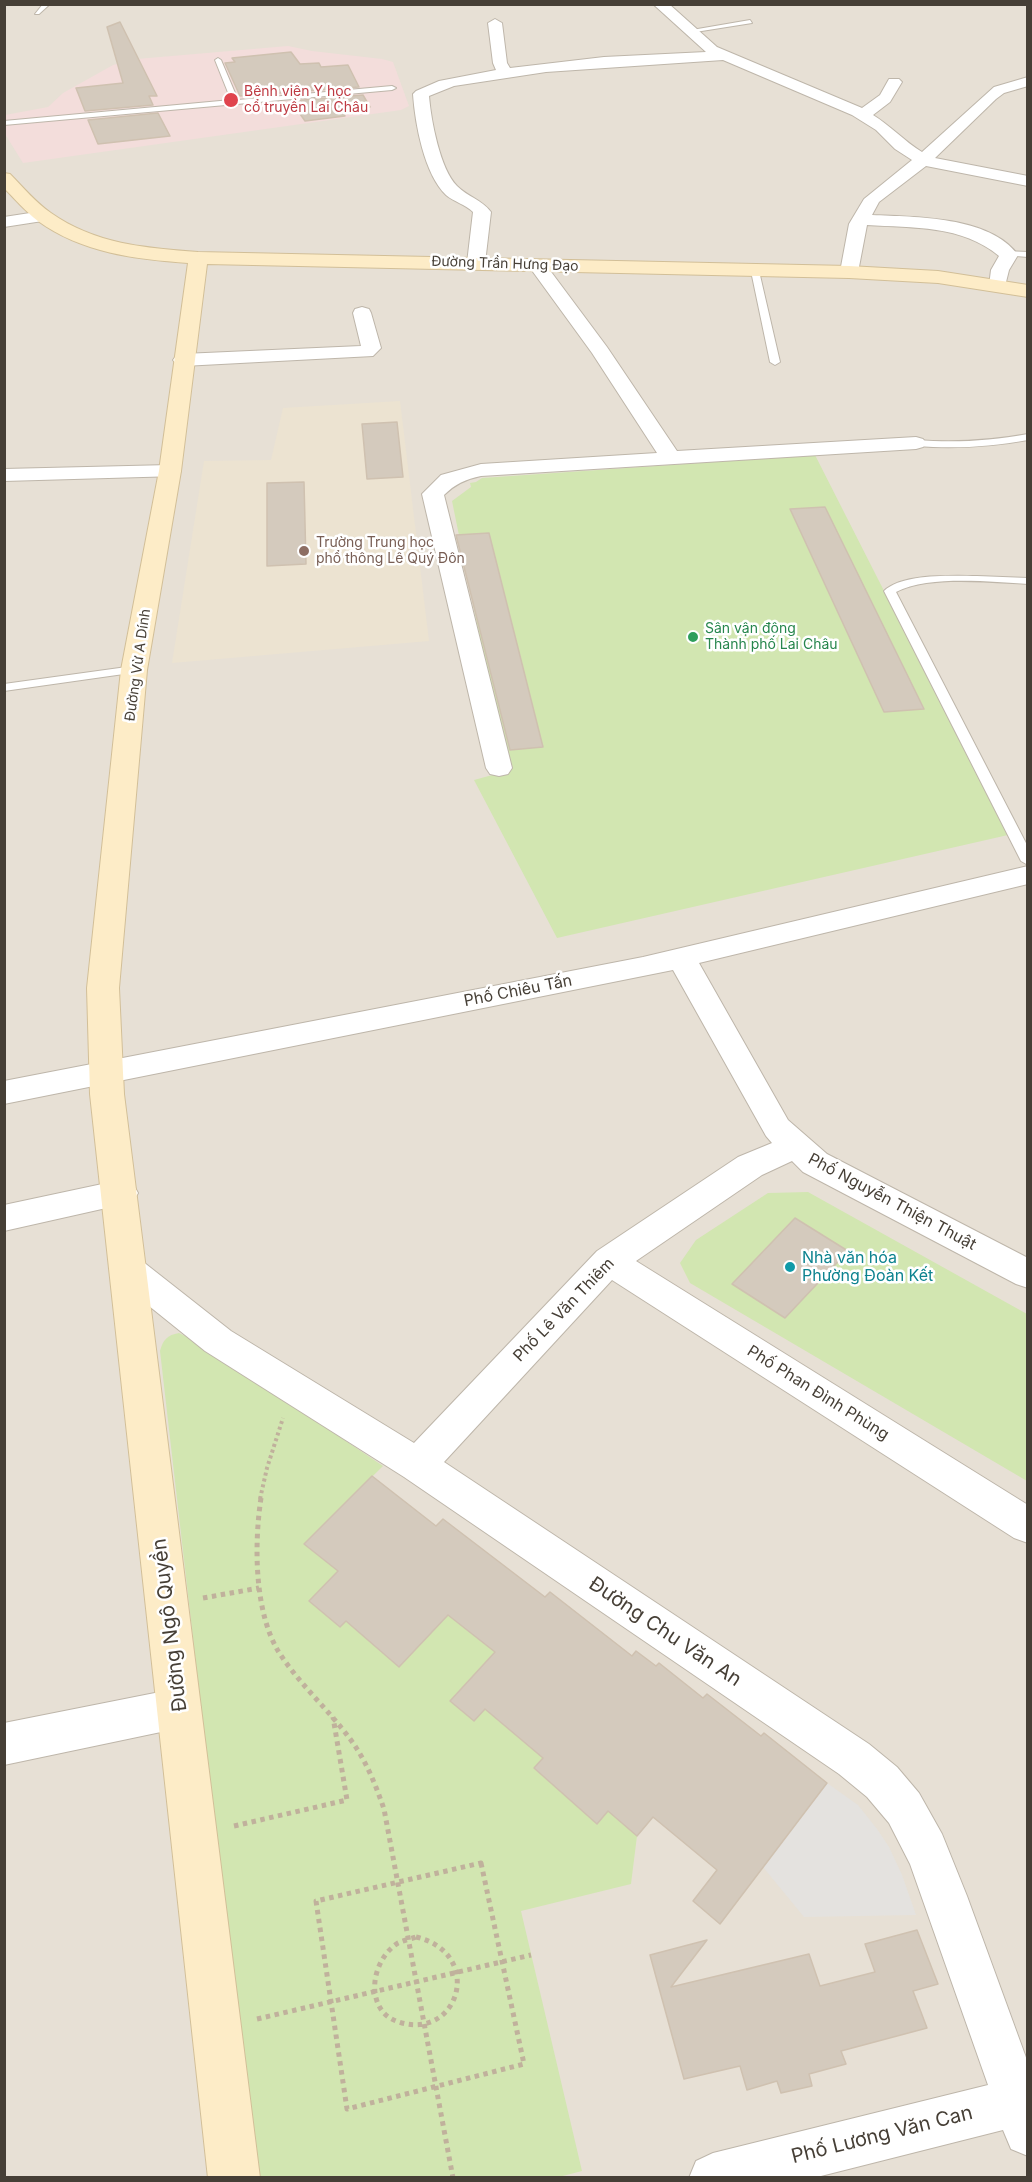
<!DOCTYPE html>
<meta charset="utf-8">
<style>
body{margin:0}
#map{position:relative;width:1032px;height:2182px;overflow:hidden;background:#f3efe7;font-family:Inter,sans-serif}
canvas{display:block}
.frame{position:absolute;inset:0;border:6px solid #463f36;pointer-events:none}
</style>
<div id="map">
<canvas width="1032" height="2182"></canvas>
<div class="frame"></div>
</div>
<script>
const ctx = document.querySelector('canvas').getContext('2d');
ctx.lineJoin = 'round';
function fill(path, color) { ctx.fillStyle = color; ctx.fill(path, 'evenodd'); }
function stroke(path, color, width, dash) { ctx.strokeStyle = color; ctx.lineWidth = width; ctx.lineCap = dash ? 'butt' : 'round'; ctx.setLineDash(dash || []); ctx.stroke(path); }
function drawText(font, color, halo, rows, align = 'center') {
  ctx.font = font + ' Inter,sans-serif'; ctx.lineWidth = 5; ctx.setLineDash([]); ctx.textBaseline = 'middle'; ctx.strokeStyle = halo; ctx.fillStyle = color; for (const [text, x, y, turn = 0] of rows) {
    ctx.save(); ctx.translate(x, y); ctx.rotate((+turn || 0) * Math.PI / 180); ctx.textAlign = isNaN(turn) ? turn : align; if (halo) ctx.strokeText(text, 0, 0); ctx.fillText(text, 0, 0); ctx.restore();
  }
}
const residential = new Path2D(`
 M5 5H1027V2177H5Z`);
const education = new Path2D(`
 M400 401 429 641 172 663 204 461 271 460 283 408Z`);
const medical = new Path2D(`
 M288 46 312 51 382 59 393 62 409 106 401 110 23 163 5 134V115L48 107 63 93 113 65 137 59Z`);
const green = new Path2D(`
 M815 455 1008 835 557 938 474 780 507 771 452 501 471 487 470 483 476 482 482 478Z
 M808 1192 1027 1314V1481L690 1283 680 1263 696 1240 768 1193Z
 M179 1333 203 1345 383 1466 304 1544 338 1571 309 1601 340 1626 357 1609 373 1644 399 1667 448 1615 512 1633 451 1701 474 1721 485 1709 512 1732 528 1714 559 1739 534 1768 597 1824 608 1811 637 1836 631 1884 521 1911 582 2171 555 2178 255 2177 160 1351C163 1340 167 1335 179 1333Z`);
const parking = new Path2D(`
 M827 1783 858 1805 877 1829 889 1847 902 1875 916 1915 804 1917 763 1867Z`);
const building = new Path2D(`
 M120 22 157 96H149L153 105 85 111 76 88 123 83 107 27Z
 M291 52 300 64 319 63 321 67 348 65 359 87 240 96 225 63 235 62 232 58Z
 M363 95 370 107 341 110 345 116 305 121 291 101Z
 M158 113 170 136 98 144 88 120Z
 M397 422 403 477 367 479 362 424Z
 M304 482 306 564 267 566V483Z
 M825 507 924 709 884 712 790 509Z
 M489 533 543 747 510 750 456 535Z
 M795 1218 848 1251 785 1318 732 1284Z
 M372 1476 436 1526 443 1519 545 1597 550 1592 632 1656 636 1651 656 1666 659 1663 703 1698 707 1694 761 1736 764 1733 827 1783 720 1924 693 1901 717 1870 653 1817 637 1836 608 1811 597 1824 534 1768 543 1758 485 1709 474 1721 450 1701 495 1652 448 1615 399 1667 346 1621 340 1627 309 1601 338 1571 304 1544Z
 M917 1930 938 1984 913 1991 927 2028 841 2051 846 2064 809 2074 812 2086 781 2093 777 2081 747 2090 740 2066 684 2079 650 1955 707 1940 671 1987 809 1954 820 1986 875 1972 865 1944Z`);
const pathFar1 = new Path2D(`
 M260 1499 267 1468 283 1418`);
const path = new Path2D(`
 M261 1498C254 1544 254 1614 280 1654 301 1686 331 1712 353 1743 367 1763 376 1786 384 1809L453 2178
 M203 1598 259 1588
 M234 1826 347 1800 333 1717
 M481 1863 524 2064 347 2109 316 1901Z
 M416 1937C484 1953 460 2038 402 2023 395 2021 388 2018 383 2012 366 1991 377 1956 398 1943 404 1940 411 1939 416 1937Z
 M257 2019 531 1955`);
const lane = new Path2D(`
 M43 4H50L39 14H35Z
 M750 20 752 23 689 33 686 31Z
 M218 58 221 60 238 100 392 86 396 88 392 90 4 125V121L231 100 215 60Z
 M1004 251 1028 252V257L1004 255Z
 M755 268 759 271 780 362 775 365 770 362 751 271Z
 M1028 434V440C989 447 955 449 916 446L911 443 916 440C955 443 989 441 1028 434Z
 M977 576 1028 578V584C991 582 929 575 896 592L1028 847V865L1021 861 884 591C903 573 953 576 977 576Z
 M134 666 138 668V672L4 691V684Z`);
const street = new Path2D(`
 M653 4H669L717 47 862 108 880 95 889 79H899L902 82 890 102 873 115C891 126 904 141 922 152L994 87 1028 77V86L1004 93 996 99 935 158 1028 176V186L926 166 879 202 872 215C915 217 990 216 1018 255L1009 270 1004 290H992L989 286 991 270 999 256C962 225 913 228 867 225L858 272 855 276H843L840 272 849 224 864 199 912 160 895 149 876 130 852 115 723 60 546 72 454 86 429 96C431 120 440 169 457 186 468 197 481 199 491 212L485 263 482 267H470L467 263 473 212C465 204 454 202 446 195 424 174 415 123 413 94L416 91 439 81 496 70 493 63 488 23 495 19 502 23 507 63 510 68 604 57 706 52Z
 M43 211 49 212 52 216 49 220 4 227V217Z
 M537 260 543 261 607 347 677 451 916 437 923 439 926 443 923 447 916 449 481 476C466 479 455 484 444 495L512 768 508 774 499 776 490 774 486 768 422 494 441 475 481 464 657 453 592 353 528 265 531 261Z
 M362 307 369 309 371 313 381 348 373 356 183 366 176 364 173 360 176 356 183 354 361 346 353 313 355 309Z
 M170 465 178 466 181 471 178 476 4 481V469Z
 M1028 866V884L699 963 788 1120 827 1154 1028 1258V1288L1016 1284 803 1172 792 1161 762 1175 636 1261 1028 1505V1543L1014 1538 612 1280 444 1462 869 1744 897 1767 919 1793 942 1834 967 1896 1028 2063V2156L1011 2149 1003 2130 813 2178H689L696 2161 713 2153 988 2085 910 1864 889 1823 867 1797 839 1774 404 1477 205 1351 118 1281 113 1271 118 1261 130 1257 142 1261 231 1331 414 1443 597 1251 738 1157 772 1143 766 1136 673 970 4 1104V1081L643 957Z
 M121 1180 133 1184 138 1193 133 1202 4 1231V1205Z
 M180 1688 195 1694 201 1708 195 1722 180 1728 4 1765V1723Z`);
const secondary = new Path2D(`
 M4 173 10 174C23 187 36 203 51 213 95 244 145 248 198 252L849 266 938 271 1028 285V297L938 283 849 278 207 264 181 471 147 670 119 988 124 1094 260 2178H208L90 1094 87 988 121 670 159 471 188 263C135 259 82 253 38 221 26 212 15 199 4 188Z`);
const markers = [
 [231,100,8,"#e0444e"],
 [304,551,6,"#8d6e63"],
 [693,637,6,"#2e9e5b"],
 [790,1267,6,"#0f9aa8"]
];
const farHealthnames = [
 ["Bệnh viện Y học",244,92],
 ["cổ truyền Lai Châu",244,108]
];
const farStreetnames = [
 ["Đường Trần Hưng Đạo",505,264,2],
 ["Đường Vừ A Dính",138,665,-82]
];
const farEducationnames = [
 ["Trường Trung học",316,543],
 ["phổ thông Lê Quý Đôn",316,559]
];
const farLeisurenames = [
 ["Sân vận động",705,629],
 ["Thành phố Lai Châu",705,645]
];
const streetNames = [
 ["Phố Chiêu Tấn",518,991,-11],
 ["Phố Nguyễn Thiện Thuật",892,1202,28],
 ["Phố Lê Văn Thiêm",564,1310,-46],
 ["Phố Phan Đình Phùng",818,1393,32]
];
const cultureNames = [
 ["Nhà văn hóa",802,1258],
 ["Phường Đoàn Kết",802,1276]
];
const nearStreetnames = [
 ["Đường Ngô Quyền",170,1625,-97],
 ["Đường Chu Văn An",665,1632,34],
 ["Phố Lương Văn Can",882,2135,-14]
];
fill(residential, '#e7e0d5');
fill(education, '#ece3d1');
fill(medical, '#f3dddb');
fill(green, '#d2e6b1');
fill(parking, '#e4e2df');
fill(building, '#d4cabd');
stroke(building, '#cfc1b0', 1.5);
stroke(lane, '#beb6aa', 2);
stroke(street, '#beb6aa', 2);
stroke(secondary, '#d2bf98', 2);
stroke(pathFar1, '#c0b19c', 4, [3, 3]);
stroke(path, '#c0b19c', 5, [4.5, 4.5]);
fill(lane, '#fff');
fill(street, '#fff');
fill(secondary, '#fdecc7');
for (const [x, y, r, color] of markers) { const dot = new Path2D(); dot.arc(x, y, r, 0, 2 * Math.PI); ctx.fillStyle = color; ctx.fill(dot); stroke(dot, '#fff', 2); }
drawText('14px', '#be3a42', '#fff', farHealthnames, 'left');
drawText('14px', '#463f36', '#fff', farStreetnames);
drawText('14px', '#785e54', '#fff', farEducationnames, 'left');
drawText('14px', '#27864d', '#fff', farLeisurenames, 'left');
drawText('16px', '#463f36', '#fff', streetNames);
drawText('16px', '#0d838f', '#fff', cultureNames, 'left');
drawText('20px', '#463f36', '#fff', nearStreetnames);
</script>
